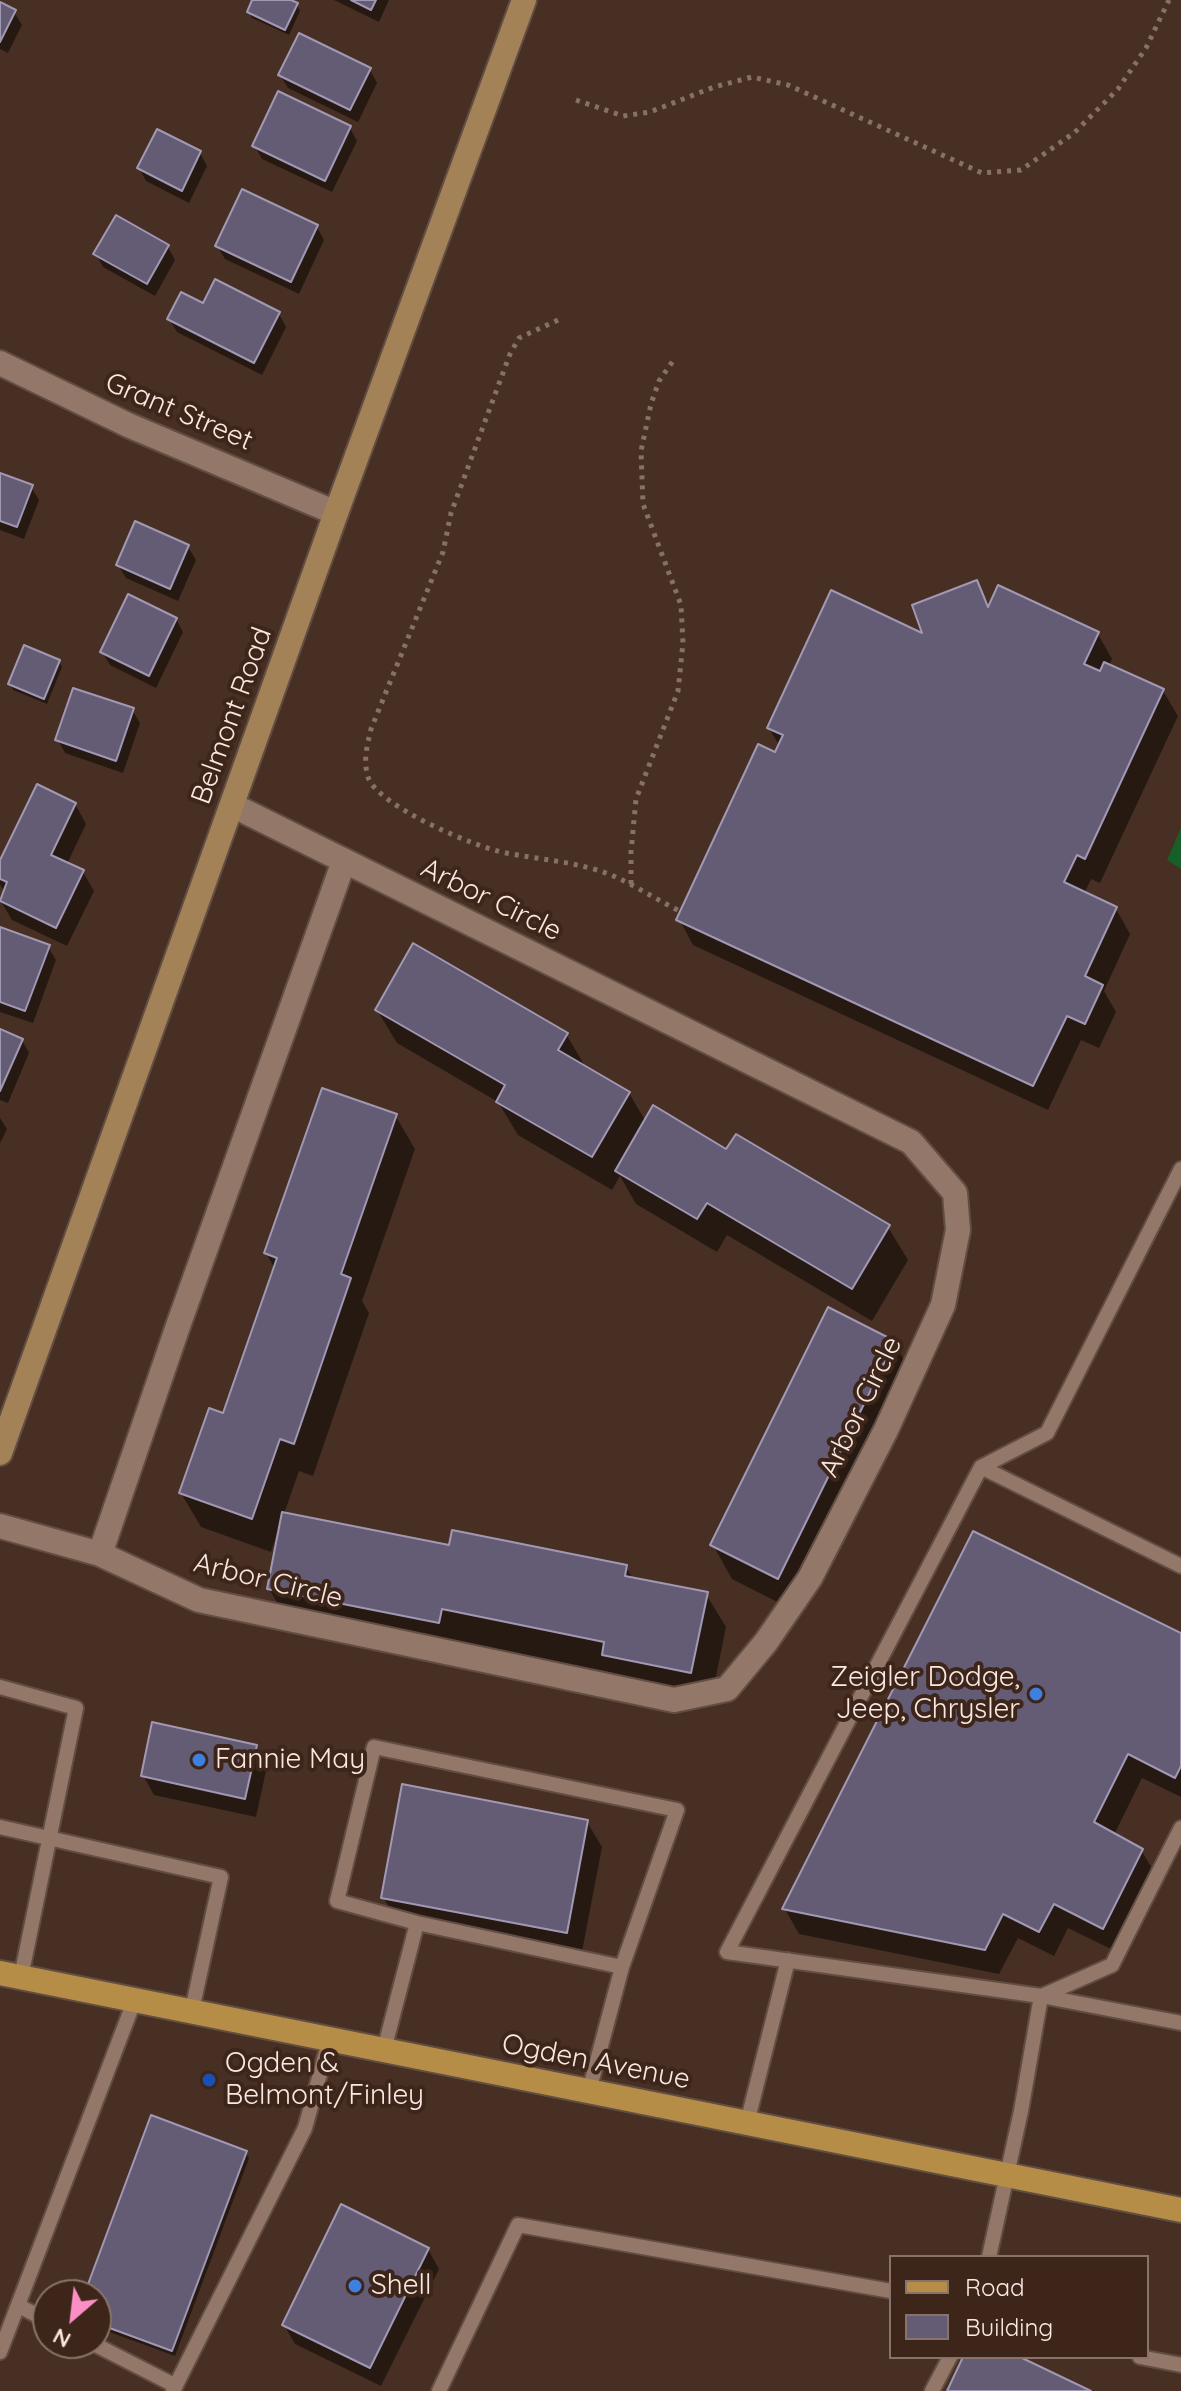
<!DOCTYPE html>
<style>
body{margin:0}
#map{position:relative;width:1181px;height:2391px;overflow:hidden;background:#482f23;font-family:Quicksand,sans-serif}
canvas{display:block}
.legend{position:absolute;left:889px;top:2255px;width:260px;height:104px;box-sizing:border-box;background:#3d251a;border:2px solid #88736a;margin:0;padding:10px 14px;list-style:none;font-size:24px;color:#f9e8e1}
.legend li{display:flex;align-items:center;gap:16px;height:40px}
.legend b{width:40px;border:2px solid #88736a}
.north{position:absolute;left:32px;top:2279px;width:80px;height:80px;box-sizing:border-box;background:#3d251a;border:2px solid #88736a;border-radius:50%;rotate:208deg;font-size:22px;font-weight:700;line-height:32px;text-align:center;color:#f9e8e1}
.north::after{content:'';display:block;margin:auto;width:28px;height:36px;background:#fb8fc5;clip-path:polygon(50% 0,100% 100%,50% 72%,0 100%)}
</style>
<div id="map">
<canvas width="1181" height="2391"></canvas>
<ul class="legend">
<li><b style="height:10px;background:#b68d47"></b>Road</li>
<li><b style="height:22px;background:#645b75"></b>Building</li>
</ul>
<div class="north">N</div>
</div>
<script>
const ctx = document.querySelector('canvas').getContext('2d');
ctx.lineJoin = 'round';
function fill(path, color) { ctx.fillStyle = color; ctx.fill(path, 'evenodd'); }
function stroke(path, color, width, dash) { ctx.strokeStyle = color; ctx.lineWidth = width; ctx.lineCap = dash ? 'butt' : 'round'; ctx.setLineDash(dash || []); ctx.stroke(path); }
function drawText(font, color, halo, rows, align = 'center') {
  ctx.font = font + ' Quicksand,sans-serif'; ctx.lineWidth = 8; ctx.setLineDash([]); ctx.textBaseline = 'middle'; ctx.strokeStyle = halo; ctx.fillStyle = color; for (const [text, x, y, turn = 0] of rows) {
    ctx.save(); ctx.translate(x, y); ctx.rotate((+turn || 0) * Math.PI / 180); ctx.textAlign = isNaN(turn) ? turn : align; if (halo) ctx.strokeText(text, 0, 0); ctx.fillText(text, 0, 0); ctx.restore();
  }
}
const green = new Path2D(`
 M1181 828V869L1167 860Z`);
const shadow = new Path2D(`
 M255 0H286L297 5 300 11 289 35 252 18 249 12Z
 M334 0H389L379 22Z
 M0 5 14 12 22 25 8 53 0 49Z
 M370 70 377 83 358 122 288 88 280 75Z
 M350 128 357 141 332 192 262 159 254 145Z
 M200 153 207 166 189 203 146 181 139 168Z
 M317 227 324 240 299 294 225 259 217 246Z
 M168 247 175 260 155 296 103 267 96 254Z
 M204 305 279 314 286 327 262 375 177 332 169 319Z
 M0 475 31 487 39 500 24 539 0 530Z
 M188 547 196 560 178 601 126 578 118 565Z
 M976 582 990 606 1098 634 1112 659 1109 666 1163 691 1178 716 1100 883 1091 879 1084 894 1116 909 1130 934 1104 991 1116 1012 1099 1048 1081 1040 1048 1110 693 945 679 919 776 754 780 747 769 728 926 637Z
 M176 619 183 632 156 688 110 665 102 652Z
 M59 661 62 667 47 704 13 690 10 684Z
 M132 710 140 723 123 773 65 753 58 740Z
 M75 804 86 824 67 864 83 872 94 891 67 946 12 920 0 900 4 892 0 884V865Z
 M0 930 48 947 56 960 33 1023 0 1012Z
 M377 1010 566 1034 586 1068 629 1093 646 1122 727 1152 888 1227 908 1260 872 1321 727 1235 717 1252 636 1204 620 1176 612 1190 518 1135 498 1102 397 1043Z
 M0 1031 22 1040 29 1053 8 1103 0 1100Z
 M395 1115 415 1149 362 1301 369 1313 313 1476 299 1471 284 1514 450 1547 626 1567 633 1579 706 1594 726 1627 710 1706 623 1688 614 1673 461 1642 458 1656 289 1622 269 1589 280 1534 277 1533 271 1552 201 1527 181 1493 224 1416 275 1269 266 1253Z
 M0 1118 7 1129 0 1143Z
 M894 1342 913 1376 797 1612 732 1579 713 1545Z
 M1181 1635V1797L1142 1778 1114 1835 1141 1850 1156 1875 1117 1952 1068 1928 1054 1956 1018 1938 999 1974 799 1934 785 1909Z
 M255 1747 267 1766 256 1817 154 1795 143 1775Z
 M587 1822 602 1847 581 1957 398 1922 383 1897Z
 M245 2152 249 2158 175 2356 96 2327V2295H86Z
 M428 2249 439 2269 381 2386 295 2344 284 2325Z`);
const building = new Path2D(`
 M252 0H291L298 3 285 30 247 12Z
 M351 0H376L371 10Z
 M0 2 16 10 0 42Z
 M299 33 371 68 350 110 278 75Z
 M278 91 351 126 325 181 252 146Z
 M157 129 201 151 182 191 137 168Z
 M242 189 318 225 291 282 215 246Z
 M116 215 169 245 147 284 93 254Z
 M215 279 280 312 254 363 167 319 181 292 203 303Z
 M0 473 33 485 17 527 0 521Z
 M135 521 189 545 170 589 116 565Z
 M977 580 988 607 998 585 1099 632 1084 664 1100 671 1104 662 1164 689 1085 859 1077 855 1064 882 1117 907 1085 976 1103 985 1085 1024 1067 1016 1033 1086 676 920 758 744 775 752 783 735 767 728 831 590 922 633 912 605Z
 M128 594 177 618 149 676 100 652Z
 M24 645 60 660 44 699 8 684Z
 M73 688 134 708 116 761 55 740Z
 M37 784 76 803 51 855 84 870 56 928 0 901 7 882 0 879V860Z
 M0 927 50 945 25 1011 0 1002Z
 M413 943 568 1033 558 1050 630 1092 592 1157 496 1102 505 1085 375 1010Z
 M0 1029 23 1039 0 1091Z
 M322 1088 397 1114 341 1274 351 1278 294 1444 280 1439 252 1519 179 1493 209 1408 223 1413 277 1258 264 1253Z
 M653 1105 726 1149 736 1134 890 1225 852 1289 707 1203 697 1219 615 1171Z
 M828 1307 895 1341 778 1579 710 1545Z
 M282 1512 449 1545 452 1530 627 1565 625 1576 708 1592 691 1673 602 1655 604 1642 442 1609 439 1623 267 1589Z
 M973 1531 1181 1633V1766L1175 1778 1128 1754 1094 1822 1143 1849 1103 1929 1054 1904 1039 1932 1003 1914 985 1950 782 1909Z
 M152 1722 257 1745 245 1799 141 1776Z
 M402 1784 588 1820 567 1933 381 1898Z
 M151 2115 247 2151 172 2351 96 2323V2295H84Z
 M341 2204 429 2248 370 2368 282 2325Z
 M963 2357H1020L1091 2391H947Z`);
const path = new Path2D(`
 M576 100 623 116 650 112 714 87 752 77 788 85 982 173 1021 170 1074 133 1118 89 1146 48 1169 0
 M558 320 519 338 510 354 451 513 443 552 371 729C367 746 363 760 368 777 377 806 477 848 506 853 538 859 566 861 597 870 627 879 652 898 680 911
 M631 884V852L636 799 678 691 683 643 681 605 643 504 641 451 651 404 659 381 675 358`);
const lane = new Path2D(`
 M981 1467 1047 1433 1181 1169
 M1181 1566 981 1467 727 1952 1041 1996 1181 2023
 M0 1687 76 1708 21 1977
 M0 1827 221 1877 192 2010
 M417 1923 337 1901 374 1747 677 1810 622 1967 589 2091
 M1042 1996 1112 1965 1181 1828
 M384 2050 417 1923 622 1967
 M747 2123 788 1960
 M989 2257 1021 2111 1041 1996
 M19 2306 48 2321
 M92 2343 174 2385
 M0 2352 135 1999
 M1140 2357 1181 2365
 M173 2391 305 2128 330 2038
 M439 2391 518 2225 891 2291
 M932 2391 950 2357`);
const street = new Path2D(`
 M0 363 128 425 336 513
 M0 1526 100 1554 199 1600 674 1700 727 1689 766 1642 810 1578 886 1430 943 1305 958 1230 955 1193 911 1142 232 805
 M100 1554 178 1326 344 861`);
const secondary = new Path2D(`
 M0 1453 336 513 524 0`);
const primary = new Path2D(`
 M0 1973 1181 2210`);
const markers = [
 [1036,1694,8,"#3f7fe0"],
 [199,1760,8,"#3f7fe0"],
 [209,2080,8,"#1a4fb4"],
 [355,2286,8,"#3f7fe0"]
];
const streetNames = [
 ["Grant Street",179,412,23],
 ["Belmont Road",232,716,-70],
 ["Arbor Circle",491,900,26],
 ["Arbor Circle",861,1407,-64],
 ["Arbor Circle",268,1581,14],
 ["Ogden Avenue",596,2062,11]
];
const poiNames = [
 ["Zeigler Dodge,",1020,1678,"right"],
 ["Jeep, Chrysler",1020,1710,"right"],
 ["Fannie May",215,1760],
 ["Ogden &",225,2064],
 ["Belmont/Finley",225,2096],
 ["Shell",371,2286]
];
fill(green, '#185e28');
fill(shadow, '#0007');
fill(building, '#645b75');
stroke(building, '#a198b4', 2);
stroke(lane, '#624d43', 18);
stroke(street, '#624d43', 28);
stroke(secondary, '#624d43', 28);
stroke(primary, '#624d43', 28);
stroke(path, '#877167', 5, [4, 6]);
stroke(lane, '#937769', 14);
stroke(street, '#937769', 24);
stroke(secondary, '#a48258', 24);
stroke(primary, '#b68d47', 24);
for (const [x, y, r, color] of markers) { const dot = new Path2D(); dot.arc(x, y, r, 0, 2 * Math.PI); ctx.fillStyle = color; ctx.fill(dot); stroke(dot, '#3d251a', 3); }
drawText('28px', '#f9e8e1', '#3d251a', streetNames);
drawText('28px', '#f9e8e1', '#3d251a', poiNames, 'left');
</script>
